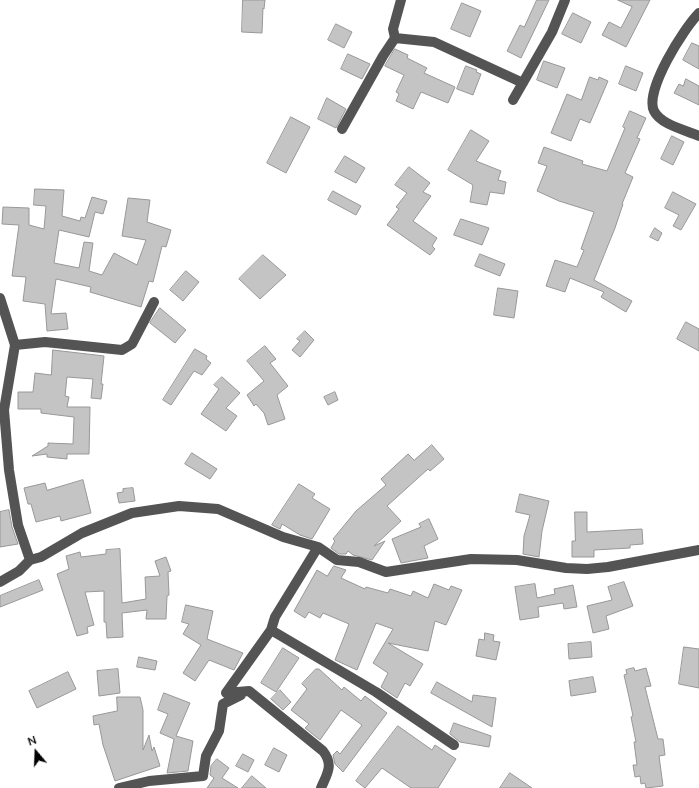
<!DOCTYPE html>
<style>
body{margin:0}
#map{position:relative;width:699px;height:788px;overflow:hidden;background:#fff;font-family:Mulish,sans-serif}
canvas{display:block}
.north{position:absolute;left:16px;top:732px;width:40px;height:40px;-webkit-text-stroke:3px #fff;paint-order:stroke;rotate:341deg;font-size:11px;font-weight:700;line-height:16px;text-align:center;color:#000}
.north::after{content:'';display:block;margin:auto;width:14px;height:18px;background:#000;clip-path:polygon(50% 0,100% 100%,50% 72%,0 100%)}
</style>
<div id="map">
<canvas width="699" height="788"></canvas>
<div class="north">N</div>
</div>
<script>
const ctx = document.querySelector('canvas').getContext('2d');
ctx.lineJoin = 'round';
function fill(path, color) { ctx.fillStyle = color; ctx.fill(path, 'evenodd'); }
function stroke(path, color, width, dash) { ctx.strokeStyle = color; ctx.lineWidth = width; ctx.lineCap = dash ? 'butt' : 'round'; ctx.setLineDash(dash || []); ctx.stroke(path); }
const building = new Path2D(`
 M243 0H265L264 9 263 8 262 33 242 32Z
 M537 0H549L521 58 507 51 520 25 524 27Z
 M618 0H650L626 47 602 35 609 22 621 28 632 7Z
 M462 3 481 11 470 37 451 29Z
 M573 13 591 22 581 43 562 34Z
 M336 24 352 32 344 48 328 40Z
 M692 43 699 46V69L683 60Z
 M395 49 408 55 407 58 427 68 424 73 455 87 448 103 421 92 413 109 396 101 399 94 396 92 404 75 385 66Z
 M348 54 370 64 362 79 341 69Z
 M544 61 565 68 557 88 537 80Z
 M466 66 477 70 476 72 481 74 473 95 457 89Z
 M626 66 643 73 636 91 619 84Z
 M590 77 598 80 599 77 608 81 590 123 580 119 571 141 551 133 567 94 581 100Z
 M686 79 699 86V105L674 93 679 84 683 86Z
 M327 98 346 109 336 128 318 119Z
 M630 111 646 118 637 138 640 139 625 173 633 177 622 204H623L615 228 594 280 632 301 626 312 601 297 604 292 570 278 565 292 546 286 555 260 577 267 584 250 581 249 594 212 559 201 537 191 547 166 538 163 544 147 583 161 582 164 607 171 625 128 623 127Z
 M291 117 310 127 286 173 267 163Z
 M471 130 489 141 476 161 501 171 498 180 506 182 504 194 490 192 487 205 470 202 473 185 448 170Z
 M672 136 684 142 673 165 661 159Z
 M345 156 365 168 356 183 335 172Z
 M409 167 430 183 423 192 431 196 413 221 437 238 432 246 435 249 430 255 387 225 399 209 396 207 407 193 395 185Z
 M35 189 64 190 62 216 80 221 81 217 85 218 92 197 107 201 103 214 95 212 89 237 59 230 54 263 79 268 84 242 93 243 89 271 102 275 114 253 137 265 146 240 122 236 128 198 150 200 147 222 171 230 166 247 162 246 153 282 149 281 141 307 90 292 91 287 56 279 51 314 66 313 68 329 47 331 45 304 23 301 26 277 12 276 19 225 2 224 3 207 29 208V225L44 229 46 206 34 205Z
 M333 191 361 206 356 215 328 200Z
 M673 192 696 204 681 230 673 226 679 215 665 208Z
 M461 219 489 228 482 245 454 235Z
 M655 228 662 233 658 241 650 237Z
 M480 254 505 264 500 276 475 266Z
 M263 255 286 275 260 299 239 279Z
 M186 271 199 282 183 301 170 290Z
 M498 288 518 291 514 318 494 315Z
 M160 308 186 330 175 343 150 323Z
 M686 322 699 329V351L677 339Z
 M305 331 314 340 300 357 292 350 300 341 297 339Z
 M265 346 276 359 270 363 288 386 277 395 285 419 268 425 264 413 256 404 254 406 247 395 264 381 247 361Z
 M195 349 207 356 206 359 211 363 202 375 194 371 171 405 163 400Z
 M53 350 104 356 101 384H103L101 399 91 398 93 379 67 377 65 396 69 397 67 407H90L89 454H67V459L47 457V454L32 456 48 446V443L73 444 74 417 41 413V409H18V392H33L35 373 51 375Z
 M222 377 240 393 226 408 237 416 226 431 201 414 219 389 214 385Z
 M335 392 338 400 328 405 324 397Z
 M432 445 444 459 430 471 428 469 387 506 401 521 374 546 385 541 372 560 353 555 348 551 346 554H339L331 548 335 541 333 539 356 511 386 485 381 479 408 454 414 460Z
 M192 453 217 469 210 479 185 464Z
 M83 480 91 513 61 521 60 516 36 522 31 504H28L24 488 45 483 47 490Z
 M299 484 315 494 312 498 330 509 312 539 300 535 282 524 280 529 272 525Z
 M133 488 135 501 119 503 117 493 123 492V489Z
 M520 494 549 501 542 531 539 557 523 554 524 536 530 515 516 512Z
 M9 510 12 527 18 544 0 547V512Z
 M575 512H587V532L642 529 643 544 630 545V548L594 550V557H572V541H575Z
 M429 519 438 539 424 546 428 558 401 563 392 539 421 527 419 524Z
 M120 549 122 603 146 599 145 577 160 576 155 561 166 557 171 571 168 572 169 595 167 596 166 619H146L147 610 122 613 123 637 107 638 106 622H104V591L85 592 94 625 87 627 88 633 77 636 57 574 69 569 66 556 80 552 81 557 106 554V550Z
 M334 566 346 570 341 578 365 589 366 587 388 593 390 589 411 596 413 591 428 598 434 584 449 590 451 586 462 590 446 625 435 621 428 651 388 643 423 664 410 686 405 683 397 698 381 687 388 673 373 663 393 629 376 623 357 670 335 660 349 624 323 613 320 618 309 612 305 618 294 611 317 570 327 576Z
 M39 580 43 590 0 607V596Z
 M624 582 633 606 606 616 609 629 593 633 587 606 612 600 608 587Z
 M535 584 537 598 555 594 554 589 573 585 577 607 564 609 563 603 538 607 539 617 520 620 515 587Z
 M186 605 213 611 207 639 243 653 234 670 209 660 195 681 183 673 201 645 183 634 189 624 182 622Z
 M485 633 494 635 493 641 500 642 496 660 476 656 479 639 484 640Z
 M591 642 592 657 569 659 568 644Z
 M684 647 699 649V688L679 684Z
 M283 648 299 658 276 692 261 683Z
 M139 657 157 661 155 670 137 667Z
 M634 668 635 671 646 668 651 686 645 687 658 739H663L665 755 659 756 663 786 646 788 645 783 641 784 640 776 635 777 633 765H637L634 742H636L631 717 633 716 629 697 624 675 627 674 626 670Z
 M118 669 120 693 99 696 97 671Z
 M316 669H319L342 690 344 687 361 701 365 696 387 713 343 772 335 764 333 755 337 751 340 754 362 725 341 710 320 740 305 728 309 724 291 710 307 689 302 684Z
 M68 672 76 689 37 708 29 691Z
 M593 677 596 692 571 696 569 681Z
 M437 682 472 702 473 695 496 698 492 727 431 693Z
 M280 690 291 702 283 710 271 699Z
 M164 693 190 703 176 736 193 741 188 771 167 773 174 739 160 733 168 714 158 710Z
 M117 697H140L143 710V750L149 735 152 751 154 747 160 766 115 781 103 745 99 724 94 725 93 716 117 711Z
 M454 723 491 736 489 747 460 742 450 734Z
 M398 726 432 750 435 745 456 759 438 788H411L382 768 365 788 356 781Z
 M274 748 287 755 279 772 265 765Z
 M243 754 254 760 248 772 236 766Z
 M217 759 229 768 222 778 238 788H207L214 778 210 775 211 766Z
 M510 773 532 788H500Z
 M252 776 266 788H242Z`);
const minor = new Path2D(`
 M699 13C684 28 644 91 654 111 661 125 686 130 699 136
 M395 38 434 42 523 83
 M513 100 552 32 565 0
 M342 129 383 56 395 38 393 29 401 0
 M0 298 15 345 4 410 9 470 18 525 30 560
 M15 345 45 342 122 350 132 344 154 302
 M318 547 275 617 271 630 226 693 249 691 323 751C334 765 327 774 321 788
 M0 582 19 571 30 560 41 557 82 533 132 513 179 506 218 509 283 537 318 547 337 560 359 562 386 572 471 559 517 560 566 568 587 569 608 567 699 550
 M271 630 376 692 454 745
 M119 788 149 781 203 776 206 756 219 731 223 704 241 695`);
fill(building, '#c4c4c4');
stroke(building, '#989898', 1);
stroke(minor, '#545454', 10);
</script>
